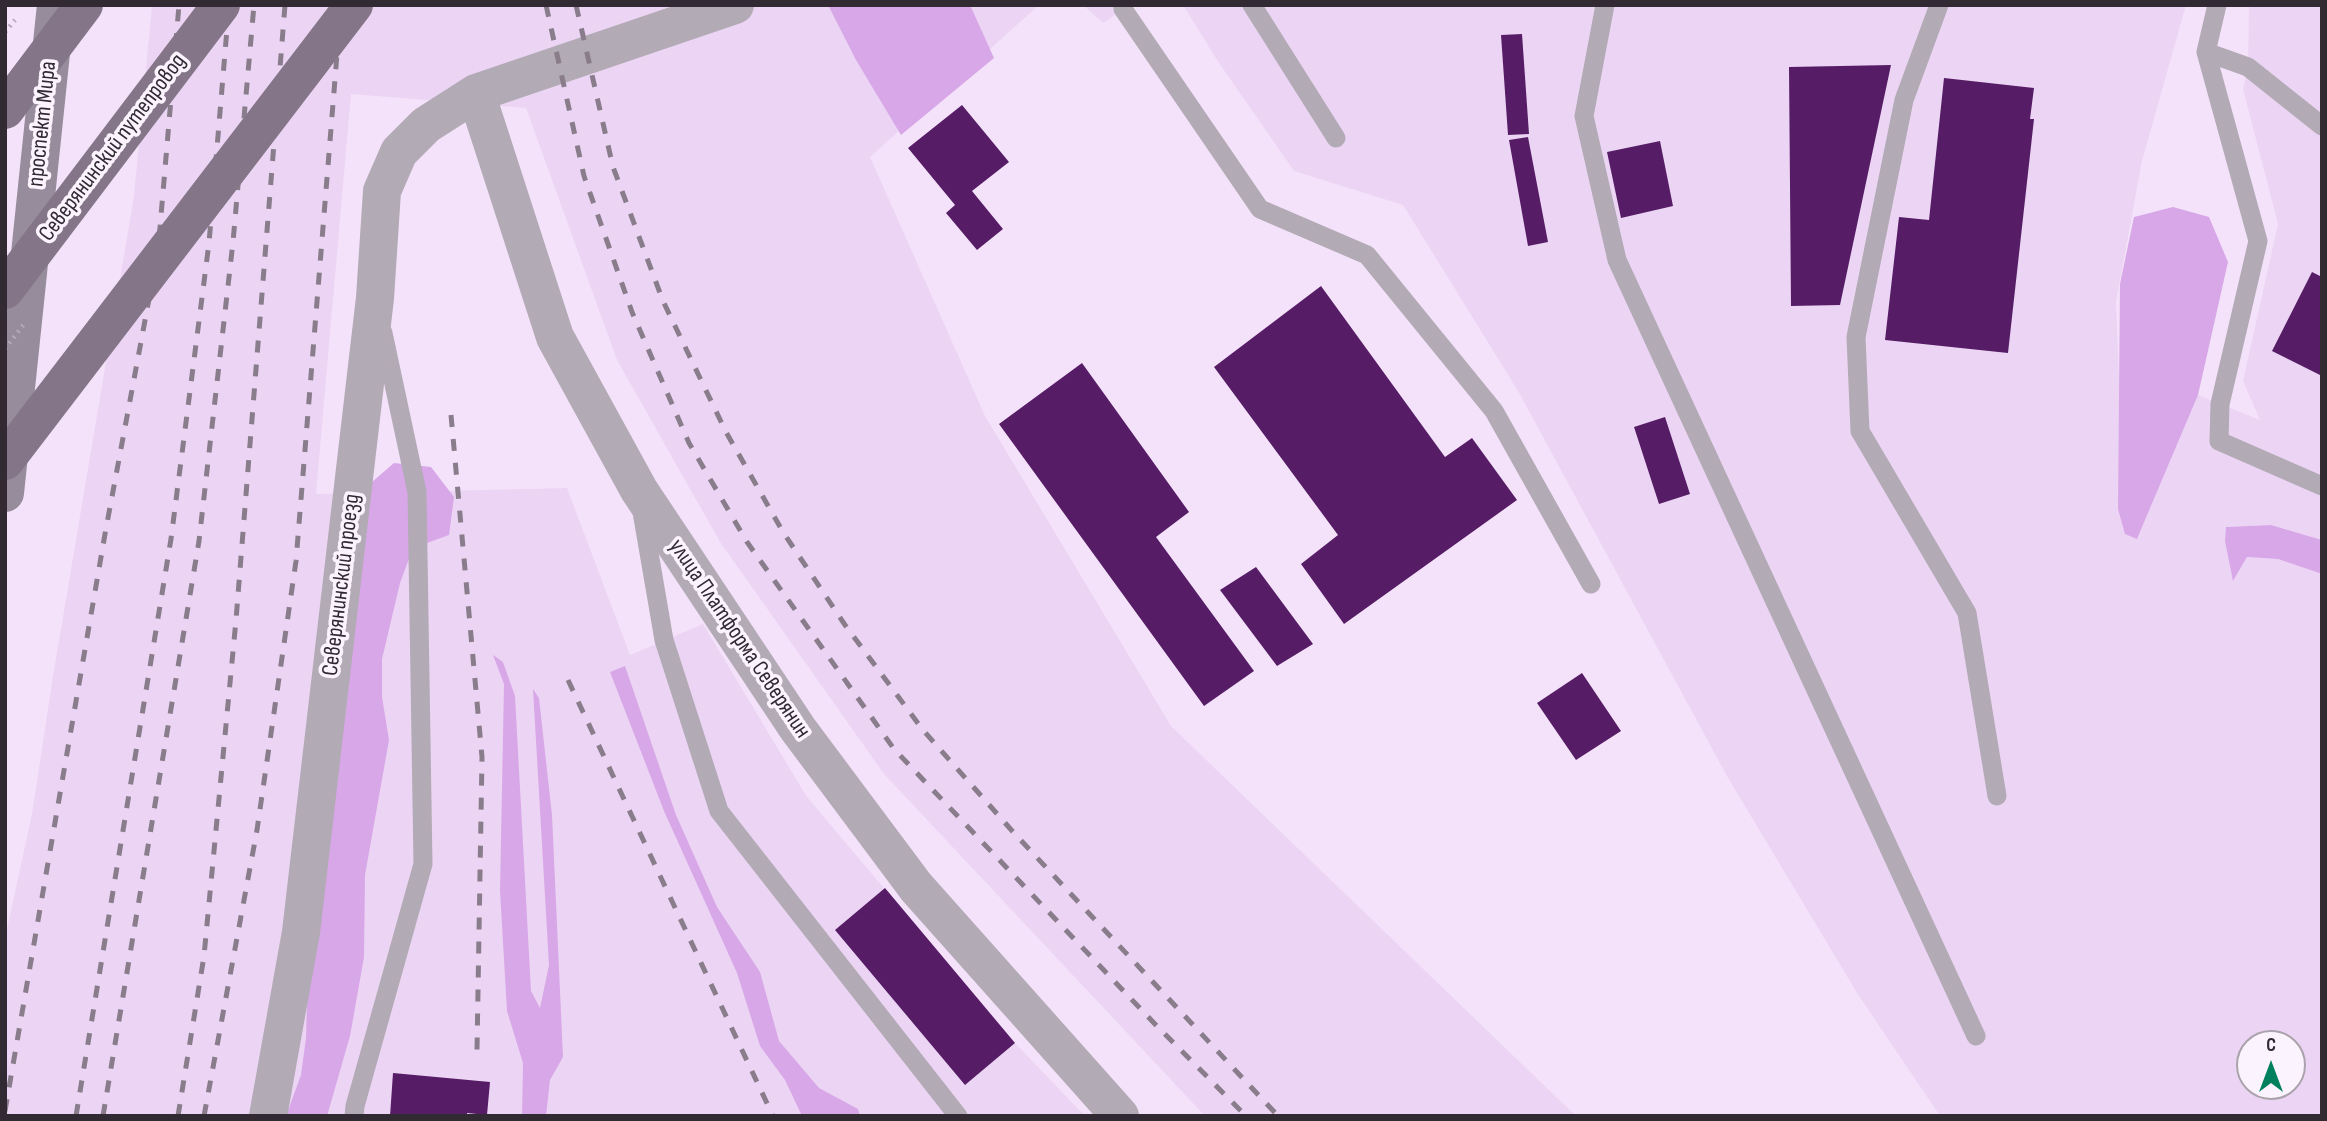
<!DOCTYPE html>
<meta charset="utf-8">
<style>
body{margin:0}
#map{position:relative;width:2327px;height:1121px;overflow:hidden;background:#f4e2fa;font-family:"Sofia Sans Condensed",sans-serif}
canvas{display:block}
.frame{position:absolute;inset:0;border:7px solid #312a33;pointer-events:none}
.north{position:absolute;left:2236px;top:1030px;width:70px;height:70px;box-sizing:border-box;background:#fbf3fd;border:2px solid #aaa3ac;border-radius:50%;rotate:0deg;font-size:19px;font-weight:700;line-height:28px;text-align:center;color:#312a33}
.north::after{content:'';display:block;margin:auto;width:24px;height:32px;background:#018060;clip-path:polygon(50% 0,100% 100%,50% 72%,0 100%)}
</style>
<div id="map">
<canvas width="2327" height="1121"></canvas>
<div class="frame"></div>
<div class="north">С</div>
</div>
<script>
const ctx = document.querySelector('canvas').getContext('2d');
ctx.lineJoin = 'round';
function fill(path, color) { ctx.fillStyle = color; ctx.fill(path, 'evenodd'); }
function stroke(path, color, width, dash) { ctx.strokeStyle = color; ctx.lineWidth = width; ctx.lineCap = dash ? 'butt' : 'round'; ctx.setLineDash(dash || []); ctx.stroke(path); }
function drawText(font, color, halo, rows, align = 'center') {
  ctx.font = font + ' "Sofia Sans Condensed",sans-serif'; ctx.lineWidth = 7; ctx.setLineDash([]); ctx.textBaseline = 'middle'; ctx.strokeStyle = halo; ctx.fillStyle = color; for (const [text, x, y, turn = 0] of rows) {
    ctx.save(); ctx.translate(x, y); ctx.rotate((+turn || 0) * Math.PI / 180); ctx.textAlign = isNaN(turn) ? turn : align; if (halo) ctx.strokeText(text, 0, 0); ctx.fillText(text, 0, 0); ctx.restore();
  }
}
const built = new Path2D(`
 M152 5H1039L870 157 985 416 1171 726 1576 1116H1205L884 774 720 542 617 360 526 108 351 94 316 494 567 488 630 655 703 624 807 797 1015 1043 1085 1116H5V938L32 814 52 682 134 196Z
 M1083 5H1130L1103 23Z
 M1183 5H2186L2142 161 2116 302 2125 533 2137 539 2198 395 2260 420 2243 381 2278 224 2243 89 2248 67 2249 5H2322V540L2271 525 2226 527 2234 580 2247 557 2278 559 2322 574V1116H1940L1857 993 1728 778 1518 391 1403 205 1294 171 1219 63ZM2250 1044H2292V1086H2250Z`);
const green = new Path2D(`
 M828 5H970L994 58 901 135 856 60Z
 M2173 207 2209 217 2228 262 2198 395 2137 539 2125 534 2118 509 2120 284 2134 217Z
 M394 463 431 467 454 497 449 535 413 548 400 583 382 659V697L389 740 365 875 364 957 350 1036 327 1116H286L301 1075 306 1038 309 932 365 488Z
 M2271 525 2322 540V574L2278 559 2247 557 2233 581 2225 541 2226 527Z
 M493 655 503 662 515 696 531 991 540 1008 549 965 533 689 539 698 552 815 563 1057 550 1080 546 1116H522L523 1063 507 1011 500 891 504 684Z
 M625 666 676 815 717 907 760 972 779 1041 819 1088 858 1109 860 1116H802L785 1080 760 1046 737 973 664 811 610 672Z`);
const building = new Path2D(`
 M1522 34 1529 134 1508 135 1501 35Z
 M1891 65 1840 305 1791 306 1789 67Z
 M1944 78 2034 88 2030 119H2034L2008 353 1885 340 1899 217 1929 220Z
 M962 105 1009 162 972 191 1003 229 977 250 946 213 955 205 908 148Z
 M1528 137 1548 242 1528 246 1509 140Z
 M1660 141 1673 206 1621 218 1607 152Z
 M2312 272 2322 277V376L2272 351Z
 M1321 286 1445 457 1472 438 1517 500 1344 624 1301 564 1338 535 1214 367Z
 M1082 363 1189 512 1156 537 1254 671 1204 706 999 424Z
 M1665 417 1690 494 1659 504 1634 427Z
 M1256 567 1313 644 1277 666 1220 590Z
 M1582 673 1621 731 1576 760 1537 703Z
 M885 888 1015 1043 965 1085 835 930Z
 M393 1073 490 1082 487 1115 467 1113V1116H390Z`);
const path = new Path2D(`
 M5 32 15 20`);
const service = new Path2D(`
 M1123 5V9L1260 209 1367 255 1494 411 1591 584
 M1252 5 1336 138
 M1605 5 1584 116 1617 260 1976 1036
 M1939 5 1904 100 1856 337 1860 431 1967 613 1997 796
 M2217 5 2206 52 2258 241 2220 404 2219 441 2322 486
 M2206 52 2248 67 2322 126
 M642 512 664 640 719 811 958 1116
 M354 1116 355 1106 423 864 417 492 383 333`);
const minor = new Path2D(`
 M476 93 555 337 639 490 798 729 916 887 1120 1116
 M268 1116 301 932 375 298 382 191 399 152 426 125 476 93 735 5`);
const secondary = new Path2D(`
 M5 493 56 5`);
const rail = new Path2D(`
 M546 5 584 176 632 312 689 443 747 542 894 749 1153 1022 1246 1116
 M576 5 613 167 663 301 726 432 783 532 845 625 923 730 1014 833 1278 1116
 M451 415 482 757 477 1050
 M568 680 773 1116
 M5 1111 105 534 158 251 179 5
 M76 1116 171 539 209 243 229 5
 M103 1116 199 541 233 242 254 5
 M178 1116 204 956 236 620 285 5
 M204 1116 257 830 296 561 341 5`);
const pathBridge = new Path2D(`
 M5 349 24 324`);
const primaryBridge = new Path2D(`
 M5 110 84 5
 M5 290 221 5
 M5 461 354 5`);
const streetNames = [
 ["проспект Мира",43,124,-84],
 ["Северянинский путепровод",113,148,-53],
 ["Северянинский проезд",342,585,-83],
 ["улица Платформа Северянин",739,639,56]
];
fill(built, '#ecd5f4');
fill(green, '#d8a7e7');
fill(building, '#561d66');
stroke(path, '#b6a8bb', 4.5, [2, 5]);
stroke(service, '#b2aab5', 19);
stroke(minor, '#b2aab5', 38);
stroke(secondary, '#978c9b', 38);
stroke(rail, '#897d8c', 5, [12, 12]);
stroke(pathBridge, '#b6a8bb', 4.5, [2, 5]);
stroke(primaryBridge, '#847688', 38);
drawText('23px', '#312a33', '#fbf3fd', streetNames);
</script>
